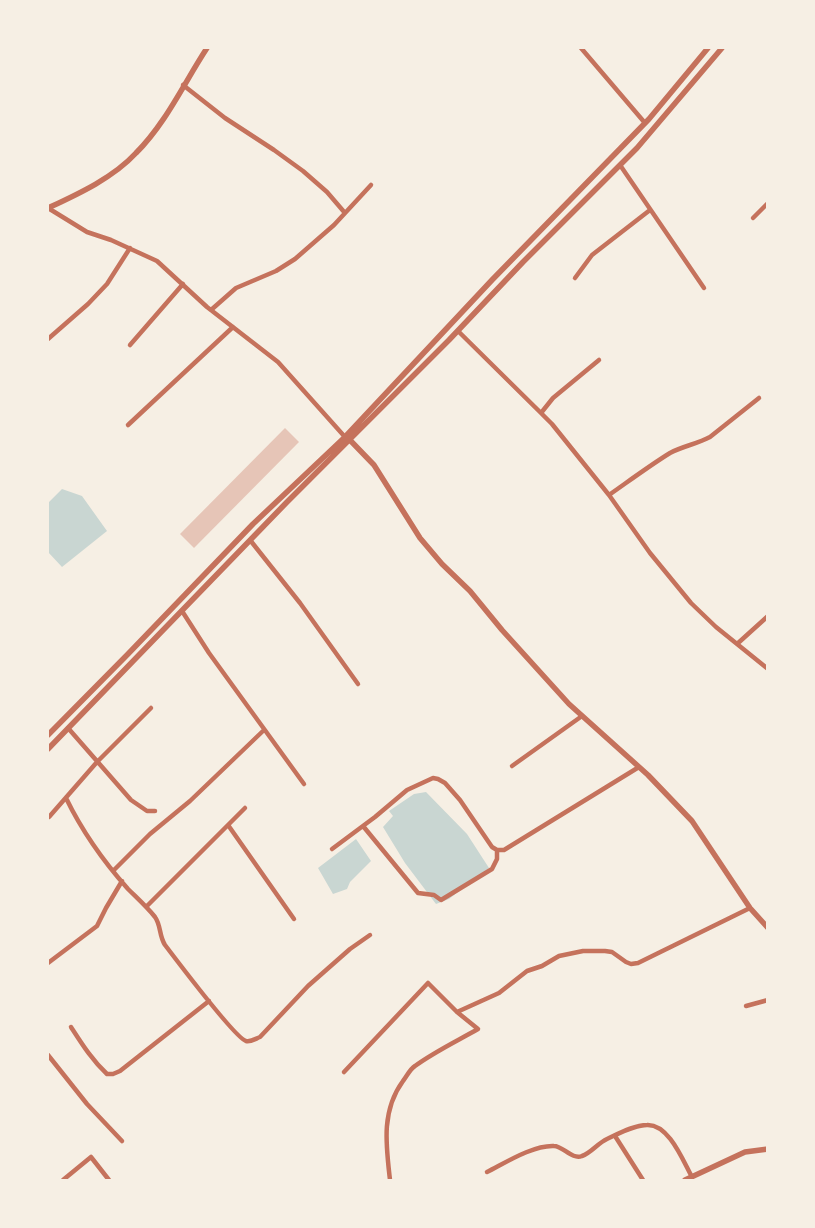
<!DOCTYPE html>
<style>
body{margin:0}
#map{position:relative;width:815px;height:1228px;overflow:hidden;background:#f6efe4;font-family:Signika,sans-serif}
canvas{display:block}
.frame{position:absolute;inset:0;border:49px solid #f6efe4;pointer-events:none}
</style>
<div id="map">
<canvas width="815" height="1228"></canvas>
<div class="frame"></div>
</div>
<script>
const ctx = document.querySelector('canvas').getContext('2d');
ctx.lineJoin = 'round';
function fill(path, color) { ctx.fillStyle = color; ctx.fill(path, 'evenodd'); }
function stroke(path, color, width, dash) { ctx.strokeStyle = color; ctx.lineWidth = width; ctx.lineCap = dash ? 'butt' : 'round'; ctx.setLineDash(dash || []); ctx.stroke(path); }
const water = new Path2D(`
 M62 489 82 496 107 531 62 567 48 552V503Z
 M426 792 467 834 489 868 449 899 436 904 405 863 383 827 393 816 389 811 414 794Z
 M356 839 371 861 350 882 347 889 333 894 318 868Z`);
const building = new Path2D(`
 M285 428 299 442 194 548 180 534Z`);
const minor = new Path2D(`
 M581 48 645 123
 M183 85 225 118 274 150 303 171 327 192 345 213
 M620 165 704 288
 M48 208 87 232 111 240 157 261 207 307 278 362 345 437
 M753 218 768 203
 M575 278 592 255 650 210
 M211 310 236 288 276 271 295 259 334 225 371 185
 M458 331 541 413
 M48 339 88 304 107 284 130 248
 M130 345 183 284
 M599 360 553 398 541 413 552 424 609 495 650 553 691 603 716 627 768 669
 M128 425 233 327
 M609 495C629 481 649 466 670 453 683 446 697 444 710 437L759 398
 M250 540 300 603 358 684
 M182 611 209 653 304 784
 M737 644 768 616
 M68 728 131 800 147 811H155
 M512 766 582 716
 M66 798C82 831 104 862 128 889 137 898 147 907 155 917 161 925 159 936 165 945 175 958 235 1038 246 1041 251 1042 255 1039 260 1037L308 986 350 949 370 935
 M48 816 49 817 97 762 151 708
 M228 825 294 919
 M363 826 418 893 434 895 441 900 492 869 497 859V850
 M332 849 375 817 407 790 433 778 438 779 445 783 460 800 492 847 497 850H504L639 767
 M114 870 150 834 190 801 264 730
 M146 907 245 808
 M48 963 97 926 106 908 122 881
 M746 1006 768 1000
 M457 1012 499 993 527 971 542 966 559 956 583 951H605L612 952 626 962 631 964 638 963 750 908
 M71 1027C82 1044 92 1060 107 1074H113L120 1071 209 1001
 M48 1055 87 1104 122 1141
 M344 1072 428 983 457 1012 478 1029C457 1041 434 1052 415 1066 410 1069 407 1076 403 1081 381 1111 386 1145 390 1180
 M615 1136 643 1180
 M487 1172C505 1163 533 1145 554 1146 563 1146 572 1160 582 1156 591 1153 598 1143 607 1139 618 1134 634 1125 647 1125 669 1124 683 1161 692 1177
 M63 1180 91 1157 109 1180`);
const tertiary = new Path2D(`
 M48 208C78 194 113 178 136 153 166 123 184 83 207 48
 M347 437 374 465 420 538 442 564 470 591 502 630 569 704 648 775 692 821 750 908 768 928
 M48 735 128 654 253 524 345 437 492 280 649 119 708 48
 M48 749 287 502 449 340 523 262 637 148 722 48
 M685 1180 745 1152 768 1149`);
fill(water, '#c9d6d2');
fill(building, '#e6c5b7');
stroke(minor, '#c5725c', 4.5);
stroke(tertiary, '#c5725c', 5.5);
</script>
